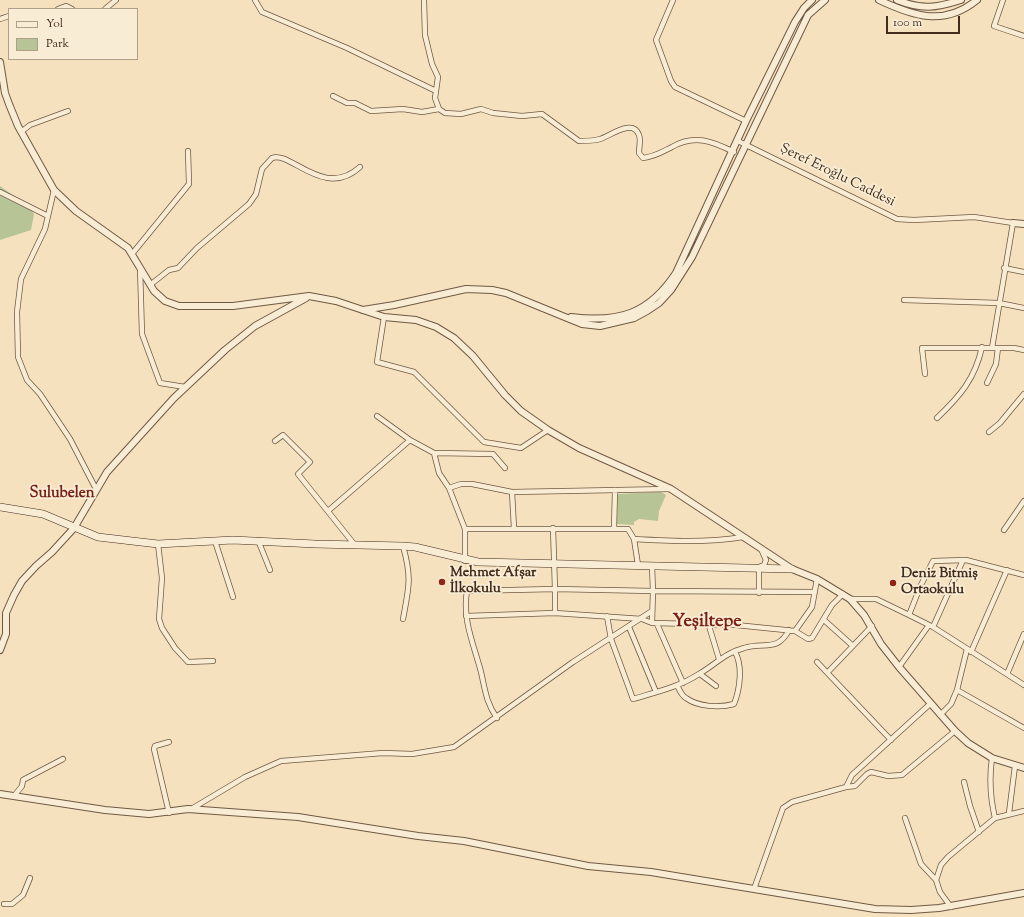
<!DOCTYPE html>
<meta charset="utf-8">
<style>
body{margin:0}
#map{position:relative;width:1024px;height:917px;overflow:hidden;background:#f6e1be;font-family:"Sorts Mill Goudy",serif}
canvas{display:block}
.legend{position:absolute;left:8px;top:8px;width:130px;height:52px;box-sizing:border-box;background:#f9ecd5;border:1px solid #b09f8b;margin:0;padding:5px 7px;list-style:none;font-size:12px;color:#422c1c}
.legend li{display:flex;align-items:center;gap:8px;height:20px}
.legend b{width:20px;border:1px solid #b09f8b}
.scale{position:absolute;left:886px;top:16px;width:74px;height:18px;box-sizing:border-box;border:2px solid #422c1c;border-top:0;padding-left:5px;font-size:12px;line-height:14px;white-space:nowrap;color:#422c1c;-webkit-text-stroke:3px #f9ecd5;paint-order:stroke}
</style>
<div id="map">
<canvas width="1024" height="917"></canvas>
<ul class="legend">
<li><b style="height:5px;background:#f9ecd5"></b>Yol</li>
<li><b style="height:11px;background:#b6c496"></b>Park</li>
</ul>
<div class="scale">100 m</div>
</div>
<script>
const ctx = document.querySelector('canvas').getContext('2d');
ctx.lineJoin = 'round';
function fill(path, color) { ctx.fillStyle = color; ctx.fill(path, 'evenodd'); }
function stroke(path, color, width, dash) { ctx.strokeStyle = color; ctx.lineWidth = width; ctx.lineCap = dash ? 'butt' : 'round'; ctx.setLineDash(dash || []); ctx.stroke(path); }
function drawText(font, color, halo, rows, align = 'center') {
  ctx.font = font + ' "Sorts Mill Goudy",serif'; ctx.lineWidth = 3.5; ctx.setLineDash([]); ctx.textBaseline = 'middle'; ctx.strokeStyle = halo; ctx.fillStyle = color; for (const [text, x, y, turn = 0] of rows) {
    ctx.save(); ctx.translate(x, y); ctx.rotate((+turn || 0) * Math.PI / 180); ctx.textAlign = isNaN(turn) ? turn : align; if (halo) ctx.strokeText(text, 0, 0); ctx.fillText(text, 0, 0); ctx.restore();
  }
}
const green = new Path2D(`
 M0 186 27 205 34 214 31 230 0 240Z
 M661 492 666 495 659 511 658 521 639 519 634 522V525L617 524 618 494Z`);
const minor = new Path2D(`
 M255 0 262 12 347 48 436 91
 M424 0 425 35 432 64 438 77 435 98 439 109 445 113 461 114 481 109 493 113 522 116 542 114 579 141C586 141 594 141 600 139 610 136 633 118 639 135 641 139 639 148 639 153L643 158C654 157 662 152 672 147 694 134 712 141 734 152
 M673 0 656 40 671 81 675 87 746 121
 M1003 0 994 26 1024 36
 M58 9 66 6 72 9
 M105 9 116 0
 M0 19 9 16
 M333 96 347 103H355L371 111 403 109 422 112 439 109
 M21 132 30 125 68 111
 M738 141 897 219 914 220 974 217 1013 223 992 348
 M54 190 45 229 21 279 17 312 18 357 27 380 40 394 70 439 96 489
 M0 192 48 216
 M132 254 189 184 188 151
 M140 267 142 334 160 383 185 387
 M1004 268 1024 272
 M150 285 169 270 178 268 197 248 249 204 256 194 262 169 272 158C290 150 324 200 360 167
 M904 300 999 303 1024 308
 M384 317 377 362 414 372 484 442 521 448 548 430
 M925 374 922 348H1014L1024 350
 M987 383 996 364 998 348
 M377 416 410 440 434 453 439 473 449 488 465 529
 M937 418C960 396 975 379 982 347
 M989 432 1000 423 1024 394
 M275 441 283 435 310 462 298 474 354 544
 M434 453 493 454 505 468
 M449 488 461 484H472L512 492 671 489
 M512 492 514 528
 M328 511 410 440
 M614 528 615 490
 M1004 530 1024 501
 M634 539 638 565
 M258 540 270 570
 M215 541 233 597
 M158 544 162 578 159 619 162 628 175 648 188 662 213 661
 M403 546C412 578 409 587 403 619
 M465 561V529H628L634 539C670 541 707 543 743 537
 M759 593V567L764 565 766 560 762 551
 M850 599H876L909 615 933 627 1024 685
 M555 613V589L653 591 652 566
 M909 615 920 587 933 561 966 560 1024 575
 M466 616 555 613 642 619 652 623 736 625 795 631 812 607 817 579
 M607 616 611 639 633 699C656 692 679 687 699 674 716 664 725 653 744 648 764 642 778 652 789 630
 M824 620 853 646
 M652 623 653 591 815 592
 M657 624 683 683
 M709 626 719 659
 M629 627 656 692
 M933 627 963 560
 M795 631 808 639 812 638 832 605 843 594
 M971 652 1007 570
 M817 662 891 740
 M899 667 929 625
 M828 672 872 626
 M700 674 716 686
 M1007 674 1024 634
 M677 685C679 689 681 695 686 698 698 707 720 708 734 704 740 689 743 666 735 652
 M957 690 1024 728
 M940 715 951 704 957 690 967 649
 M497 718C486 703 485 689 481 672 474 645 462 620 467 591L555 589 553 528
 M992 758C989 779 990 797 995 818
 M964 782 970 806 979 832
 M846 787 855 786 867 774 871 772 888 776 902 775 955 731
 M14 796 22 786 23 780 63 759
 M193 808 245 777 281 761 383 753 412 754 454 747 573 662 652 611
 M169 813 154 749 155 746 169 742
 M1009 813 1015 766
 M905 818 921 864 936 880
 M754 889 783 808 792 802 846 787 852 775 930 704
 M4 904H12L23 895 30 878
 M951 907 940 892 936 880 941 865 948 857 995 818 1024 811`);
const tertiary = new Path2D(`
 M879 0C913 16 944 27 977 0
 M897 0C922 10 936 8 961 0
 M0 62 5 93 9 104 18 126 54 190 76 211 128 248 154 291 165 301 179 306H233L309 296 336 301 384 317 416 320 436 327 454 338 473 356 505 395 521 411 548 430 579 448 671 489 792 569 817 579 850 599 864 615 881 644 899 667 955 731 968 743 992 758 1024 768
 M1013 223 1024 224
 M363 310 394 305 466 289 492 290 506 293 582 324 600 326 634 318 647 311 659 303 671 290 692 257 808 15 825 0
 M571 317C619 323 649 314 676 273L746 121 795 22 804 8 812 0
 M0 650 6 634V613L14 595 22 581 36 566 52 552 74 528 107 472 174 398 225 350 255 326 306 298
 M0 794 105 810 149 814 188 809 298 817 418 836 464 841 588 866 651 872 875 909 911 910 939 908 1024 893`);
const secondary = new Path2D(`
 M0 507 43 514 98 537 158 544 233 540 315 544 403 546 415 547 478 562 792 569`);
const markers = [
 [442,582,4,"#8f2418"],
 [893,583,4,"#8f2418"]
];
const streetNames = [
 ["Şeref Eroğlu Caddesi",837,176,26]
];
const poiNames = [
 ["Mehmet Afşar",450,574],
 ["İlkokulu",450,590],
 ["Deniz Bitmiş",901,575],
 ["Ortaokulu",901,591]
];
const neighbourhoodNames = [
 ["Sulubelen",62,494]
];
const districtNames = [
 ["Yeşiltepe",707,623]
];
fill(green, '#b6c496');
stroke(minor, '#6f5944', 6);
stroke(tertiary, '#6f5944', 8);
stroke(secondary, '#422c1c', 8);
stroke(minor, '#f9ecd5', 4.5);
stroke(tertiary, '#f9ecd5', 6);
stroke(secondary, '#f9ecd5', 7);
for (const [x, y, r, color] of markers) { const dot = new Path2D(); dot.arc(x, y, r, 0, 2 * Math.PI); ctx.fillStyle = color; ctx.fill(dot); stroke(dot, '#f9ecd5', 1.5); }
drawText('14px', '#422c1c', '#f9ecd5', streetNames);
drawText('bold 14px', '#422c1c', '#f9ecd5', poiNames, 'left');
drawText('bold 15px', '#7a1f14', '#f9ecd5', neighbourhoodNames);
drawText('bold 18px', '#7a1f14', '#f9ecd5', districtNames);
</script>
